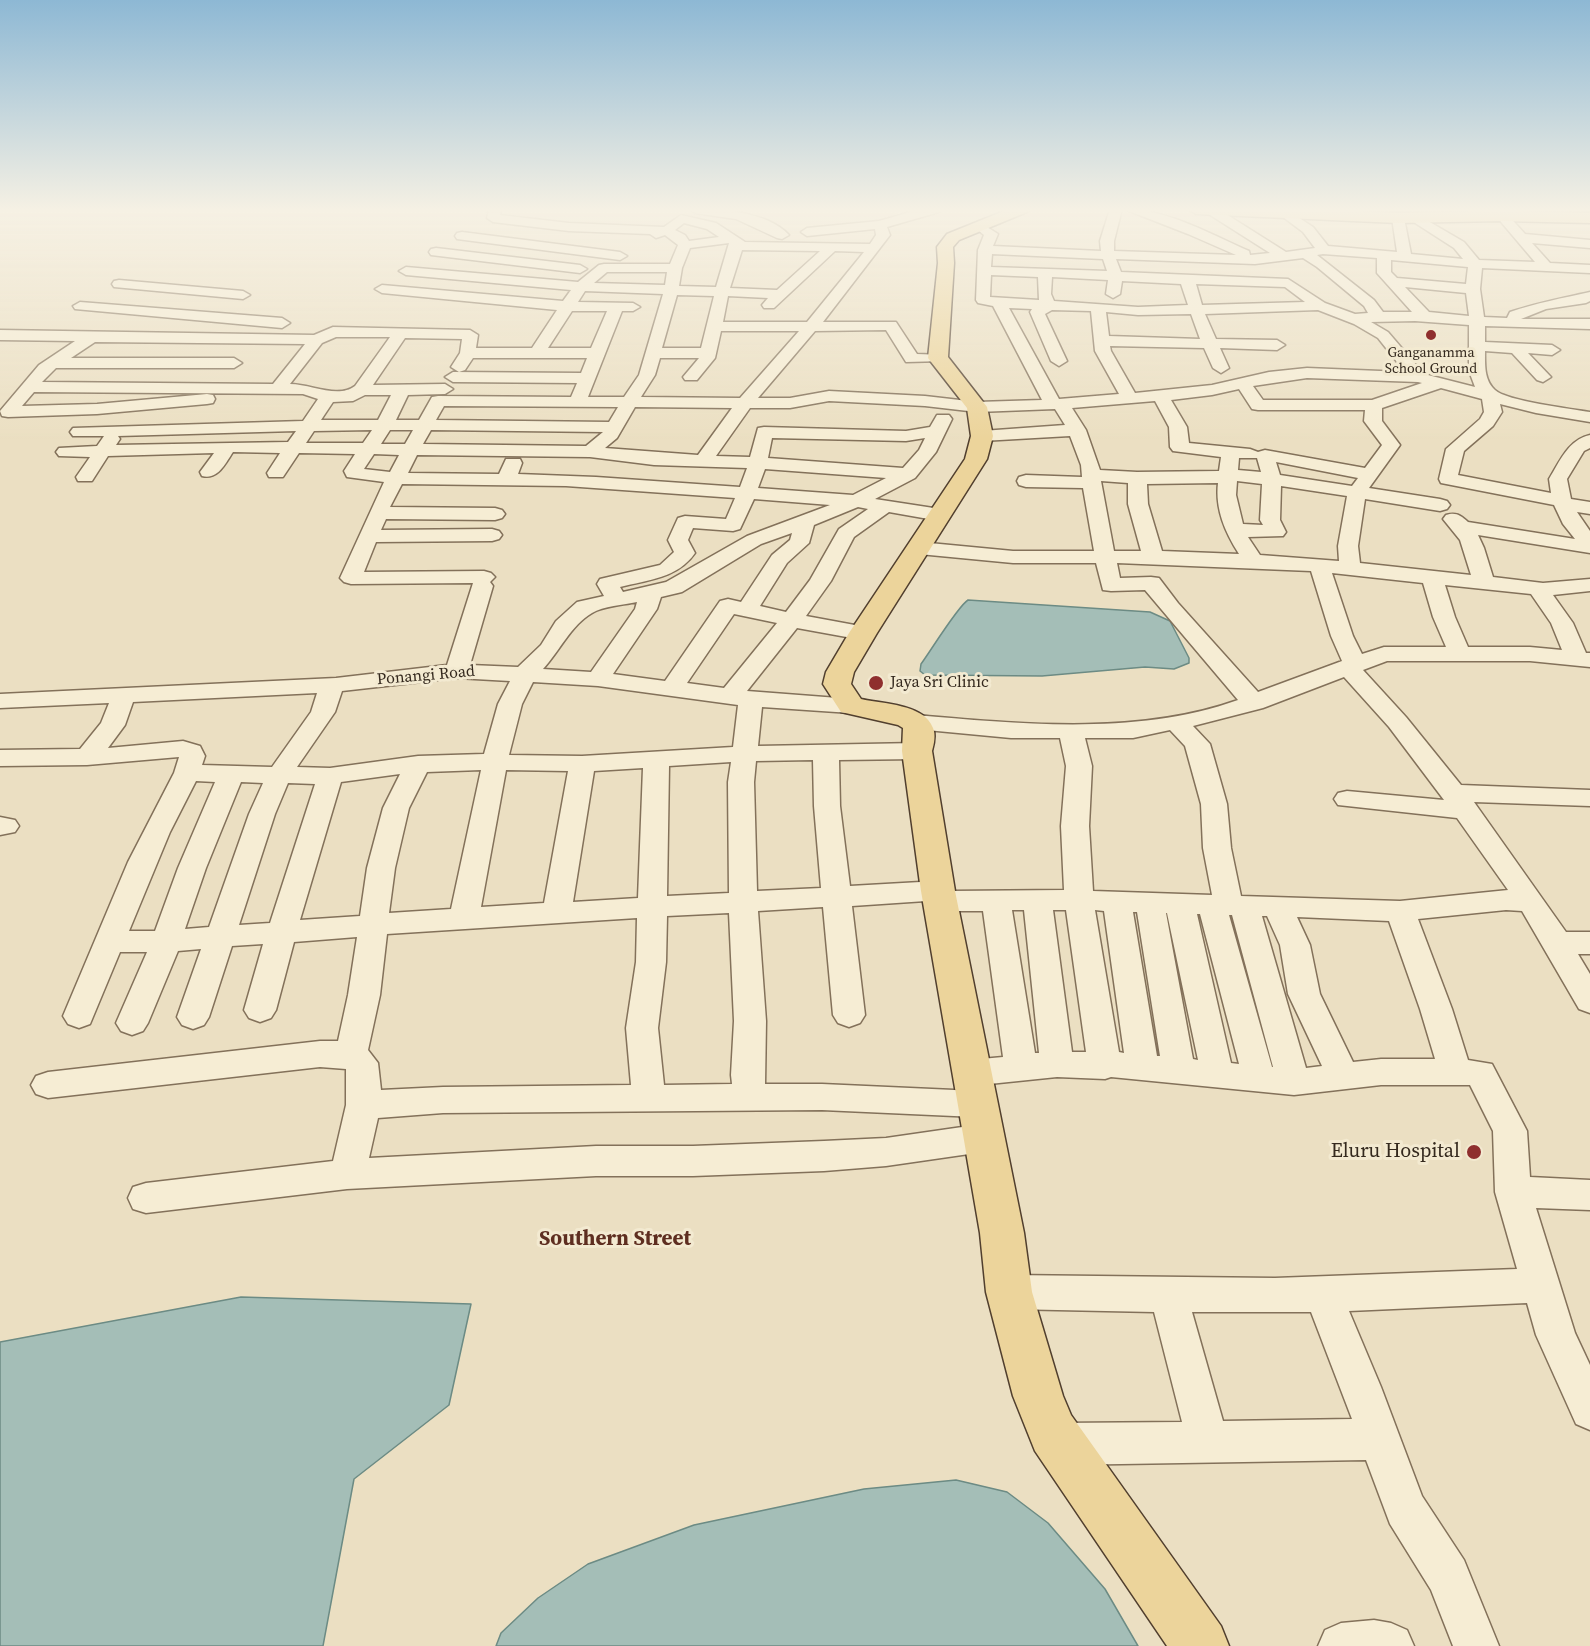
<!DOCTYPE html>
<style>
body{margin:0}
canvas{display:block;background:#ebdfc2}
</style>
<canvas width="1590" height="1646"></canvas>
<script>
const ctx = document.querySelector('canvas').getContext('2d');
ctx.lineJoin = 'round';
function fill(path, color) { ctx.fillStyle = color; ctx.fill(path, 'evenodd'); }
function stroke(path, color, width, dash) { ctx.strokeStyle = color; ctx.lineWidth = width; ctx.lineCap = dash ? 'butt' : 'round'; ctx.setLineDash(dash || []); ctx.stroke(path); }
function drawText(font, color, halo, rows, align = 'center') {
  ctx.font = font + ' "Source Serif 4",serif'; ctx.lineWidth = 6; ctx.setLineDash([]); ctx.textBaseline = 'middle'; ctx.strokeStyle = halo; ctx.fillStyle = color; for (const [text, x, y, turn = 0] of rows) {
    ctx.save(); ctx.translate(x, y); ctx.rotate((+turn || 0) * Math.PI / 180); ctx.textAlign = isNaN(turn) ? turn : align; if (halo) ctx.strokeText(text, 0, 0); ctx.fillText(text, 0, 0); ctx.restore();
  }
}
const water = new Path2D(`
 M968 600 1150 612 1170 621 1189 658V663L1174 669 1145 667 1042 676 925 675 920 671 921 664C930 652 958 606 968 600Z
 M241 1297 471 1304 449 1405 354 1479 323 1646H0V1342Z
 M956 1480 1007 1492 1048 1523 1105 1589 1138 1646H496L501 1633 538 1598 588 1564 694 1525 864 1489Z`);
const minor = new Path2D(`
 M489 209H501L500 215 569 223 664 227 681 215 716 223 745 242 870 244 876 235 875 229 807 236 801 232 807 228 879 221 921 209H941L939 212 887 227 890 235 823 322H896L917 354 944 355 946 358 944 361 906 362 886 330 815 331 758 398H790L829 391 925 396 977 402 1042 400 993 306 978 303 976 300 978 250 984 235 973 226 979 222 998 234 993 246 1101 251 1100 241 1110 209H1122L1114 241V251L1236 255 1188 234 1124 209C1167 209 1210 234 1249 251L1250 255 1270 253 1207 213 1205 209H1218L1286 252 1315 248 1303 232 1283 217 1281 214 1283 211 1287 210 1313 227 1328 246 1397 252 1392 218 1398 214 1404 218 1411 254 1463 259 1454 248 1412 221 1410 218 1412 215 1416 214 1464 242 1479 260 1535 262 1496 216 1502 212 1506 213 1525 234 1590 240V248L1532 243 1550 263 1590 265V273L1482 268 1480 289 1484 317 1507 318 1510 312C1536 303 1563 298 1590 292V301L1586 303 1546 309 1521 319H1590V329L1485 326V342L1552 345 1560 350 1552 355 1528 353 1551 377 1543 382 1537 380 1512 353 1485 351C1485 365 1484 380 1495 390 1506 401 1572 409 1590 412V422L1536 413 1500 404 1502 412 1493 426 1464 451 1458 475 1551 493 1549 479C1560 461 1568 440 1590 435V448L1584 451 1567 479 1571 499 1590 502V514L1577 512 1590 531V553L1478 535 1484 548 1493 577 1543 583 1590 579V591L1553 595 1573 623 1586 653H1590V667L1530 661H1387L1363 670 1406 717 1461 785 1590 790V806L1474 802 1566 932H1590V954H1578L1590 974V1013L1579 1009 1522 911 1506 910 1418 919 1452 1009 1468 1060 1492 1064 1527 1131 1530 1177 1590 1180V1210L1536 1208 1575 1333 1590 1365V1430L1576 1424 1536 1335 1527 1303 1349 1311 1381 1387 1422 1496 1464 1560 1499 1646H1453L1431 1590 1390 1524 1366 1460 1060 1465 1045 1459 1039 1444 1045 1429 1060 1423 1182 1422 1154 1312 1009 1309 996 1304 990 1292 996 1280 1009 1275 1275 1278 1517 1269 1495 1192 1493 1131 1470 1085H1381L1294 1095 1111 1077 1105 1079 1057 1077 970 1086 958 1082 954 1073 958 1064 970 1060 1003 1057 983 911H940L930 908 926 901 852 906 865 1015 860 1023 849 1027 838 1023 833 1015 823 907 758 911 766 1021 765 1084H822L976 1091 988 1094 993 1104 988 1114 976 1117 822 1110 443 1113 378 1118 369 1158 596 1146H693L824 1141 886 1138 983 1124 995 1128 1000 1138 995 1148 983 1152 886 1166 824 1171 693 1176H596L347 1189 146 1213 133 1209 128 1198 133 1187 146 1183 333 1161 346 1105V1069L320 1067 48 1098 36 1094 31 1085 36 1076 48 1072 320 1041H338L348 995 357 937 294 942 276 1010 271 1018 260 1022 249 1018 244 1010 263 944 232 946 209 1017 204 1025 193 1029 182 1025 177 1017 201 949 178 951 148 1023 143 1031 132 1035 121 1031 116 1023 147 952H120L90 1024 79 1028 68 1024 63 1016 128 862 174 773 179 757 87 765 0 766V750L80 749 101 723 109 703 0 708V694L336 678 447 665 473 583 351 584 344 582 340 578 384 482 347 477 344 471 355 454 299 453 283 477H269L267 473 280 453 233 452C225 464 218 480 202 476L200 472 214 453 108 456 92 481H78L76 477 90 457 59 456 56 452 59 448 97 446 104 436H73L70 432 73 428 303 421 318 399 303 394 34 392 22 406 97 404 207 394 213 395 215 399 213 403 207 404 97 414 8 417 2 416 0 411 39 365 75 341 0 340V330L314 335 333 327 470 330 478 335 476 348H532L557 310 382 293 375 289 382 285 563 301 571 290 406 275 399 271 406 267 578 282 599 265 604 264H670L678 245 665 235 656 238 650 234 569 231 493 222 487 218ZM684 223 707 229 719 237 689 241 685 235 675 230ZM729 243 716 287 679 286 682 268 690 248ZM742 250 820 251 777 290 730 288ZM835 251 864 252 807 322H723L728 296 768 298 762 305 764 308H774ZM992 254 1103 259 1107 271 991 267ZM1323 254 1377 258V273L1412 312H1383L1374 300 1317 255ZM1303 258 1317 267 1364 306 1368 313 1355 314 1325 303 1288 279 1121 272 1116 259 1255 264ZM1391 260 1468 267 1466 284 1397 278 1391 272ZM607 272H667L665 285 594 283ZM991 275 1038 277 1039 300 990 297ZM1052 277 1108 280 1106 294 1113 298 1120 294 1122 281 1181 284 1188 305 1138 307 1054 301 1051 294ZM1196 284 1285 287 1305 302 1202 305ZM1405 287 1466 293 1469 316 1429 312ZM585 291 663 294 639 375 624 397H588L622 311H633L640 307 633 303 578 302ZM677 295 714 296 701 348H662ZM1009 308 1032 309 1030 312 1051 361 1059 366 1067 361 1045 314 1052 310 1091 311 1095 351 1119 394 1059 399ZM1318 310 1354 324 1378 338 1405 372 1307 368 1269 372 1212 385 1135 393 1111 351 1110 346 1204 348 1213 368 1221 373 1229 368 1220 348 1277 350 1285 345 1277 340 1216 339 1205 314ZM572 311H607L591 348H548ZM1106 312 1138 315 1191 314 1200 339 1109 336ZM1415 321 1469 325V371L1475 387 1424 374 1388 332 1371 322ZM721 331H799L740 398 641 397 655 375 660 358H699L683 377 685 380H697L715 358ZM336 337H390L355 386C338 399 311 384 290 384L322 343ZM405 338 462 339 460 353 451 367 459 372 465 370 473 358H587L581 373 453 372 445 377 453 382 577 383 571 397 438 396 432 397 419 420H396L408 395 445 394 453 389 445 384 373 385ZM95 342 305 344 273 384 42 382 56 368H234L242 363 234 358H71ZM1307 378 1418 382 1422 383 1372 400H1263L1253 386ZM1441 388 1482 399 1484 412 1480 419 1446 449 1439 479 1441 483 1554 505 1563 524 1575 539 1468 522C1460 515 1456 512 1446 515L1443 519 1460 540 1471 575 1360 563 1358 546 1365 499 1440 511 1447 509 1450 505 1447 501 1440 499 1369 488 1400 445 1382 421V408ZM1239 389 1252 409 1258 410H1365L1364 421 1382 445 1365 468 1265 450 1258 452 1250 449 1189 443 1187 427 1171 400 1212 395ZM365 395H391L378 420H321L333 402 353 401ZM829 401 925 406 977 412 1055 409 1065 425 982 431 976 432 973 436 976 440 982 441 1070 436 1081 465 1082 477 1026 475 1019 477 1017 481 1019 485 1026 487 1083 488 1094 551H1013L919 542 912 544 909 548 912 552 919 554 1013 563H1096L1103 590 1111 591 1145 590 1238 700C1137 736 1021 724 916 715L907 717 904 722 907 727 916 729 1011 738H1060L1066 766 1061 826 1064 890 952 891 948 884 938 881 850 886 840 806 839 760 917 759 926 756 930 751 926 746 917 743 758 746 762 707 851 713 860 711 863 706 860 701 851 699 747 691 797 628 863 640 871 638 874 633 871 628 806 616 831 581 854 537 889 512 940 521 947 519 950 515 947 511 940 509 875 499 915 478 936 452 952 419 949 415H937L930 427 906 431 764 427 758 428 750 457 716 456 750 408H790ZM1155 401 1169 427 1170 447 1173 451 1221 457 1219 471 1137 472 1100 470 1086 430 1072 408ZM444 406 618 407 609 422 436 420ZM635 407 732 408 698 455 605 448 617 438ZM372 430 363 443H306L314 431ZM390 430H413L405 444H381ZM431 430 603 432 586 446 423 444ZM296 431 288 442 116 445 120 439 118 436ZM772 438 906 441 925 438 919 450 903 468 768 458ZM374 454 399 455 390 472 364 469ZM417 455 590 457 654 465 747 468 740 487 596 477 518 474 522 463 520 459H506L499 474 408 473ZM1239 458H1257L1261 472 1238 470ZM1276 462 1358 478 1352 486 1280 475ZM765 469 886 478 853 495 758 488ZM1101 481 1128 483V504L1141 551H1114ZM1237 481 1262 484 1260 520 1263 525 1243 524 1236 495ZM1218 483C1215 509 1225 532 1239 554L1162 551 1148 504 1147 484ZM402 484 566 486 735 498 726 519 685 516 678 518 668 540 674 552 660 565 600 579 597 584 604 596 577 602 556 621 541 645 518 667 470 665 493 586 490 582 495 577 491 573 484 571 364 572 376 542 492 541 499 539 502 535 499 531 492 529 381 530 386 519 495 520 502 518 505 514 502 510 495 508 390 507ZM1281 486 1347 496 1338 546 1339 561 1260 555 1248 537 1283 536 1286 532 1280 520ZM754 499 830 505 747 536 666 582 623 592 620 587C648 580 678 578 695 553L688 540 693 528 733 531 740 529ZM858 507 868 509 839 529 810 580 786 612 760 606 787 563 809 543 814 525ZM792 533 790 540 772 555 741 602 728 599 720 601 665 681 613 674 657 609 661 597 682 592 761 544ZM1117 563 1311 571 1331 636 1342 661 1258 692 1178 603 1159 578 1151 577 1120 578ZM1332 573 1423 583 1433 617 1446 647H1384L1362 654 1353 636ZM1445 585 1531 594 1551 623 1562 650 1530 647H1468L1455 617ZM637 602 635 609 591 672 543 669C559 652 571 625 592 613 603 606 624 605 637 602ZM734 614 777 623 724 688 687 683ZM1344 677 1389 727 1444 800 1347 791 1338 793 1334 799 1338 805 1457 818 1508 890 1400 901 1241 896 1231 848 1227 804 1210 744 1193 726 1263 708ZM457 678 510 681 498 704 484 754 418 756 330 768 297 767 335 712 342 691ZM533 682 598 686 738 705 733 747 582 756 509 755 522 704ZM317 693 311 712 272 767 202 765 205 756 200 746 183 741 108 748 125 725 133 702ZM1170 730 1185 746 1201 804 1203 848 1212 895 1093 891 1089 826 1092 766 1085 738H1133ZM813 760 814 806 821 888 757 891 754 782 756 761ZM731 762 728 782 729 893 667 896 669 766ZM643 768 638 898 573 902 594 771ZM481 770 451 909 389 913 395 868 409 808 427 772ZM506 770 568 771 544 903 481 907ZM400 774 383 808 367 868 360 916 300 920 341 782ZM196 781 215 782 178 868 155 931H129L170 832ZM241 782 263 783 249 814 209 927 185 929 206 868ZM288 783 315 784 270 923 239 925 275 814ZM1012 910H1024L1039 1053H1035ZM1053 910H1066L1086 1052H1072ZM1095 910 1104 911 1124 1053 1119 1052ZM1133 912H1137L1160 1056H1157ZM729 913 734 1021 731 1075 732 1084 664 1085 658 1028 666 962 667 916ZM1166 913H1167L1198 1060 1193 1059ZM1197 914H1200L1239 1064 1231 1063ZM1229 915H1232L1273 1067H1272ZM1262 916H1267L1280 945 1288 994 1322 1066 1306 1068ZM1297 917 1389 921 1420 1009 1435 1059H1381L1353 1062 1320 994 1310 945ZM637 918 636 962 626 1028 631 1085 443 1087 381 1090 378 1063 368 1050 380 995 387 934ZM1192 1312H1311L1352 1419 1223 1421Z
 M689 209C719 209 767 211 789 235L782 239 777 238 736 219 695 213Z
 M462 232 620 252 627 256 620 260 457 239 455 236 457 233Z
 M436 248 580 265 587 269 580 273 431 255 429 252 431 249Z
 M119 280 243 291 250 295 243 299 114 287 112 284 114 281Z
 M80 302 282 318 290 323 282 328 75 309 73 306Z
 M0 817 15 820 19 826 15 832 0 835Z
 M1374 1620 1391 1623 1407 1630 1414 1646H1318L1325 1630 1341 1623Z`);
const major = new Path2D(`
 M1009 209H1030L1027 212 959 240 953 247 954 263 948 357 987 407 993 436 987 459 877 633 854 672 851 684 861 699C883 704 924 704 933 728 936 735 934 744 932 751L955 891 1024 1233 1032 1292 1063 1396 1071 1415 1221 1626 1229 1646H1167L1035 1451 1013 1396 986 1292 980 1233 921 891 902 751 903 728 898 725 841 712 823 684 826 672 849 633 965 459 971 436 967 408 928 358 938 263 937 247 947 234Z
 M1188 209H1300L1398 213 1502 211 1590 213V223L1502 221 1398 223 1196 214Z`);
const markers = [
 [1431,335,6,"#8f2f2e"],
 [876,683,8,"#8f2f2e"],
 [1474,1152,8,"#8f2f2e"]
];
const farPoinames = [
 ["Ganganamma",1431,353],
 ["School Ground",1431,369]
];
const streetNames = [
 ["Ponangi Road",426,676,-5]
];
const poiNames = [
 ["Jaya Sri Clinic",890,683]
];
const nearPoinames = [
 ["Eluru Hospital",1460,1152]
];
const nearNeighbourhoodnames = [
 ["Southern Street",615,1240]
];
fill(water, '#a4beb7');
stroke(water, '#6c8b84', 1.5);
stroke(minor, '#83715a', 3);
stroke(major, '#513f2e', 3);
fill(minor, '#f6edd4');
fill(major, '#ecd49b');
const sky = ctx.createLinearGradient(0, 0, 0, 439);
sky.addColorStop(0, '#8db8d4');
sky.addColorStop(0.48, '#f6f1e4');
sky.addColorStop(1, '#f6f1e400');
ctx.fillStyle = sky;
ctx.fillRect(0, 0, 1590, 439);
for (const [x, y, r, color] of markers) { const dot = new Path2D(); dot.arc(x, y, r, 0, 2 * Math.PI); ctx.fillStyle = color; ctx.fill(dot); stroke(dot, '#f3ead1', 2); }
drawText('14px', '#34291e', '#f3ead1', farPoinames);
drawText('16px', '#34291e', '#f3ead1', streetNames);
drawText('16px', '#34291e', '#f3ead1', poiNames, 'left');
drawText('20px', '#34291e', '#f3ead1', nearPoinames, 'right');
drawText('bold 21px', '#5e2e20', '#f3ead1', nearNeighbourhoodnames);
</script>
